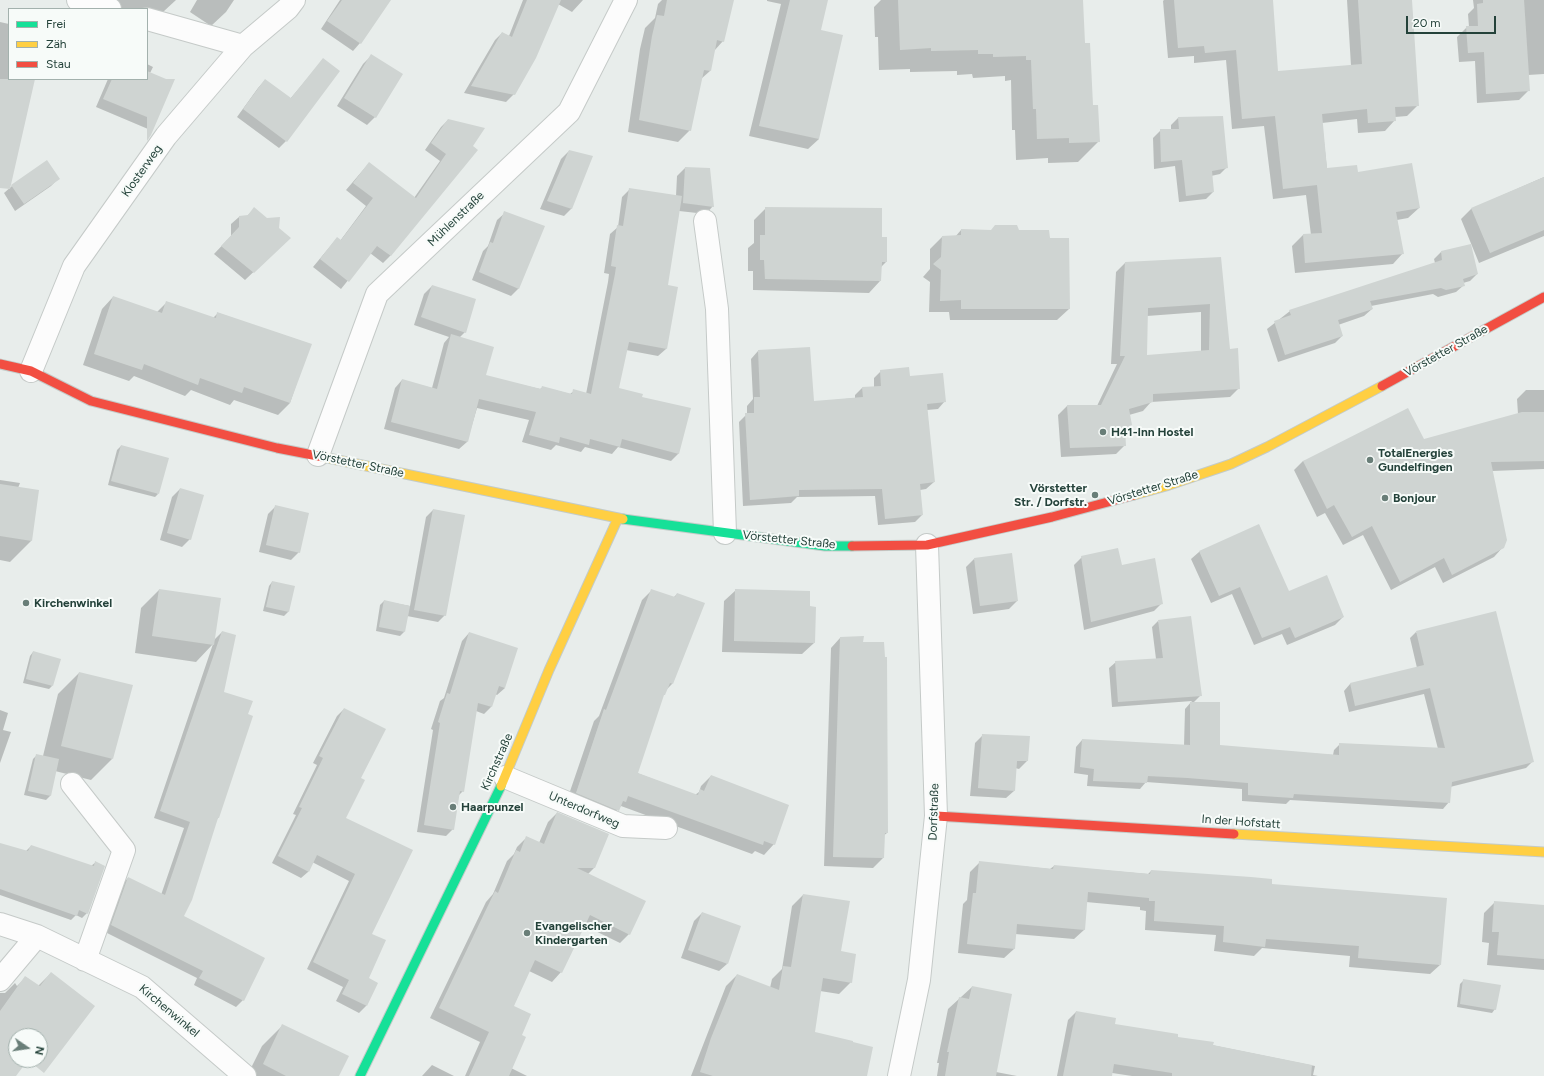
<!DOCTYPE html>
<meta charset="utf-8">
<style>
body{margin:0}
#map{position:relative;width:1544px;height:1076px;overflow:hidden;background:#e8edeb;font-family:Figtree,sans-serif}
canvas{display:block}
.legend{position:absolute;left:8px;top:8px;width:140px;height:72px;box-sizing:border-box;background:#f7fbf9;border:1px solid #a3b1ad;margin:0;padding:5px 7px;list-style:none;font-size:12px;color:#24423a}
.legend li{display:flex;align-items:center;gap:8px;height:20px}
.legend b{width:20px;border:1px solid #a3b1ad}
.north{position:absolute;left:8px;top:1028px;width:40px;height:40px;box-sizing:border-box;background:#f7fbf9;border:1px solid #a3b1ad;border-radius:50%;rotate:103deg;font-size:11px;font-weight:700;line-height:16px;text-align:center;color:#24423a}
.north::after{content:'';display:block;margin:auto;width:14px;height:18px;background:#697e78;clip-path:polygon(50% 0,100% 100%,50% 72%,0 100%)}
.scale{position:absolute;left:1406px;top:16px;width:90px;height:18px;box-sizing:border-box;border:2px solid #24423a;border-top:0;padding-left:5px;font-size:12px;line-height:14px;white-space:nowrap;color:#24423a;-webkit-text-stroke:3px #f7fbf9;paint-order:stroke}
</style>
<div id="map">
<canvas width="1544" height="1076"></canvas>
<ul class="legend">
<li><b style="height:5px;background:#16e098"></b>Frei</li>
<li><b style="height:5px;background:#ffcf43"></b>Zäh</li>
<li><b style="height:5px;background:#f24e42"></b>Stau</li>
</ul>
<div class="north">N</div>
<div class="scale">20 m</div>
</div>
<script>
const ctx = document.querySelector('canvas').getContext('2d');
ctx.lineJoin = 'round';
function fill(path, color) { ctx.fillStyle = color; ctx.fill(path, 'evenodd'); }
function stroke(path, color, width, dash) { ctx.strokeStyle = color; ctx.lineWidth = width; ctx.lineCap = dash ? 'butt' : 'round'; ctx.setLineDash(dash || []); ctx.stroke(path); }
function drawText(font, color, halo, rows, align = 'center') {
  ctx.font = font + ' Figtree,sans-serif'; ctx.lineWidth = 4; ctx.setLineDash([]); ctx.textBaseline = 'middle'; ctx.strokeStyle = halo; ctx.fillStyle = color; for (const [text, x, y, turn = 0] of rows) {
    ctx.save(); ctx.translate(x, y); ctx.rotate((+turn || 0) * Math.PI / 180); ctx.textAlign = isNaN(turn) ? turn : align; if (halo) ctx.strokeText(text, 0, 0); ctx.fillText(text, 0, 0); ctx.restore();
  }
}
const shadow = new Path2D(`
 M112 0H176L163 12 147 9H116L118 2Z
 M197 0H234L226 12 211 26 190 12Z
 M340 0H389L360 43 353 51 321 29Z
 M523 0H583L572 12 558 4 514 94 506 102 464 93 495 40 502 33 509 36Z
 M662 0H691L723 41 714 51 710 71 701 79 690 130 678 142 628 132 640 49 645 28 655 18 658 4Z
 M767 0H827L820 31 819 139 808 149 749 136 781 4 767 1Z
 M881 0H1082L1084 44 1092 106 1099 141 1078 162 1048 163V158L1016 160 1015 130H1012L1011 80 1005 81V76L973 78 972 74 957 75V71L910 72V69L879 70 878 37H875L874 7Z
 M1164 0H1266L1277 72 1351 66 1347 0H1410L1418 105 1407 116 1395 117V120L1385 131 1358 133 1357 119 1322 123 1327 169 1357 173 1419 208 1408 218 1397 220 1403 253 1393 264 1295 273 1292 246 1303 235H1311L1306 195 1273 199 1264 126 1232 129 1226 60 1194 63V56L1168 58 1163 1Z
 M1473 0H1544V74L1528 75V91L1519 100 1477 103 1475 61 1459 62 1457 37 1467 27H1469L1468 14 1474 8Z
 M0 22 9 24V79H34L0 164Z
 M371 56 375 117 367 125 337 106 363 64Z
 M323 60 286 141 279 148 237 117 258 88 265 80 290 99Z
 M147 64 153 67 150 73 148 129 96 107 108 79H147Z
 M1178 118 1227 167 1220 174 1211 176 1213 192 1206 199 1179 202 1175 166 1154 169 1153 138 1161 130H1171V125Z
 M448 120 472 146 477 150 390 256 383 263 370 253 341 289 313 267 337 238 340 241 366 206 346 190 369 163 414 198 440 161 425 150 441 127Z
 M569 151 572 208 564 216 540 209 561 159Z
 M685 168 713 206 706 214 679 211 667 286 666 349 658 356 626 350 618 389 641 398 679 453 671 461 618 447 612 454 585 447 581 452 556 445 551 450 522 442 529 420 477 408 467 442 459 449 384 429 395 388 402 380 432 388 444 343 449 337 414 325 424 294 432 286 465 332 459 338 485 376 540 389 543 387 570 394 574 391 586 394 608 282 609 274 604 273 610 234 618 227 622 197 629 190 676 196 677 176Z
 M1544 177V236L1479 263 1461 219 1471 209Z
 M59 178 51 186 15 211 4 193 12 186Z
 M766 208 881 238 886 262 881 267 880 281 869 293 753 290V271H748V248L754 243V220Z
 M254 209 278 229 281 246 245 280 214 254 231 236V224L239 217 247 216Z
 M505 213 519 288 511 296 472 280 483 251 488 246 497 220Z
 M961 230 1018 231 1049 239 1069 309 1057 320H950L949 312H929L930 282 923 277 930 269V249L942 237H955Z
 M1441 252 1477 274 1470 281 1463 283 1464 285 1456 292 1438 297 1433 294 1371 306 1372 309 1364 316 1338 325 1342 336 1335 343 1278 362 1267 329 1290 311 1435 263 1434 259Z
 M1220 258 1229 350 1239 388 1230 397 1151 402 1143 411 1129 415 1130 425 1124 432 1125 445 1116 454 1061 457 1058 415 1067 406H1097L1117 364H1111L1116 272 1125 263ZM1201 312V352L1146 356 1147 316Z
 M113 297 157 312 167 302 213 318 218 313 310 344 290 403 278 415 234 400 230 405 191 390 185 396 134 376 129 381 83 365 102 309Z
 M758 351 813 402 855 398V395L862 388 874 387V378L881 371 909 377 945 401 938 409 927 410 934 482 926 489 920 490 922 515 915 522 878 525 875 496 797 497 791 503 743 506 739 422 747 414V406L753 399 751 359Z
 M1526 390H1544V469L1492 471 1503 547 1494 557 1443 583 1435 567 1391 590 1363 535 1343 545 1325 513 1317 517 1294 470 1303 461 1424 441 1518 414 1517 399Z
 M121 446 158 494 155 497 108 485 117 450Z
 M0 480 20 483 18 488 37 491 31 541 10 562 0 560Z
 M180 489 190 539 182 547 160 540 172 497Z
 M276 506 299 552 291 560 259 552 268 514Z
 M433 510 445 615 438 622 407 616 404 632 400 636 376 631 380 605 384 601 410 606 426 517Z
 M1259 525 1288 593 1343 617 1335 625 1287 645 1282 634 1254 645 1232 594 1211 603 1191 559 1199 552Z
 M1082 557 1121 566 1162 603 1154 611 1084 630 1074 565Z
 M974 559 1017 601 1009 609 973 614 966 567Z
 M272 582 294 587 288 612 284 616 263 611 269 586Z
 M159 590 214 640 222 632 223 693 218 818 216 820 183 917 243 1000 236 1007 194 985 197 978 105 932 122 884 128 878 161 895 184 828 154 818 213 644 196 662 135 653 141 608Z
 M652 590 673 598 677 594 672 684 666 690 662 697 637 773 695 795 699 792 701 786 711 776 774 844 764 855 755 851 752 854 621 806 608 820 566 803 594 721 599 716 642 600Z
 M736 590 809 607 814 643 802 654 722 652 724 601Z
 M1158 621 1201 695 1193 703 1219 746 1333 755 1334 750 1340 744 1438 749 1424 694 1349 712 1344 691 1350 684 1417 668 1410 638 1416 632 1532 762 1526 768 1450 787 1449 802 1443 809 1290 800 1286 804 1242 801V789L1146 782 1140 789 1087 786 1088 775 1074 773 1076 747 1082 740 1184 746 1185 709 1192 701 1112 707 1109 668 1116 662 1156 659 1152 627Z
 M469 633 505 688 497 695 495 694 491 707 484 714 476 711 463 791 458 796 453 829 446 836 417 832 433 730 431 729 440 701 444 698 462 641Z
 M840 638 862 643 884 657 886 658 887 833 883 836V858L873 868 824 866 831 648Z
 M33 652 52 686 49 689 23 683 30 656Z
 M79 673 112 759 91 780 55 771 50 796 46 800 24 795 33 759 37 755 43 756 58 694Z
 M344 709 360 778 345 819 370 935 368 979 377 983 366 1006 359 1013 336 1001 343 987 307 969 349 881 312 862 308 872 301 878 272 863 296 815 293 814 317 765 313 763 337 716Z
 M0 710 8 713 3 730 11 732 0 763Z
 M983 735 1027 761 1019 769 1015 768 1014 791 1006 798 970 796 975 743Z
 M557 813 594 868 588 874 629 934 620 943 583 925 561 972 552 982 529 971 513 1007 520 1035 511 1068 527 1076H465L480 1042 430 1018 486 902 493 894 507 861 514 854 517 847 527 837 539 843 548 822Z
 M0 844 26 851 31 846 91 866 96 862 87 913 82 918 76 915 71 920 0 895Z
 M980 862 1050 869 1054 866 1148 874 1151 871 1271 885 1440 965 1430 974 1349 967 1350 956 1262 948 1254 956 1214 951 1216 935 1145 930 1146 911 1140 910V907L1086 902 1084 930 1074 939 1015 934 1014 949 1004 958 958 953 963 904 967 900 970 872Z
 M803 895 840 952 851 982 839 994 820 991 813 1033 865 1076H691L726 986 737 975 770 988 772 979 782 969 792 906Z
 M1495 902 1544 906V970L1487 965 1489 943 1482 942 1484 913Z
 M702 913 727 964 719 971 681 958 694 921Z
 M51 973 33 1036H16V1060L4 1076H0V993H5L15 983 17 986 26 977 38 986Z
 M1464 980 1495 1009 1492 1013 1457 1007 1460 984Z
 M972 987 996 1072 1017 1076H937L939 1063H937L948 1009Z
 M1076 1012 1115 1019 1113 1025 1315 1066 1313 1075 1318 1076H1132L1099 1071 1098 1076H1057L1068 1020Z
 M283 1025 338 1076H247L262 1046Z
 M432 1065 454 1076H422Z`);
const building = new Path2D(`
 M342 0H391L361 44 327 21Z
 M527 0H561L536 58 515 95 471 86 502 32 512 37Z
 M667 0H734L724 42 717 40 711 71 704 70 691 131 639 120 652 36 657 15 664 16Z
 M790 0H828L821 30 843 35 819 139 759 126Z
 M898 0H1083L1085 43H1090L1093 105H1098L1100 142 1069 143V138L1037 139 1036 109H1033L1031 60H1026V56L993 57V54H978V50L931 51V48L900 50Z
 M1174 0H1273L1278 71 1362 64 1358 0H1412L1419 106 1395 107 1396 121 1368 123 1367 109 1322 114 1327 168 1357 165 1358 172 1412 163 1420 208 1396 212 1404 254 1305 263 1303 234 1322 233 1317 185 1283 189 1275 116 1242 119 1236 50 1205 53 1204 46 1178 48Z
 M1483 0H1524L1530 91 1486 94 1484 52 1468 53 1466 26H1478L1477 4 1483 3Z
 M371 54 403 74 376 118 344 98Z
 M323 58 340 71 287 142 243 109 265 79 291 98Z
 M147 71 166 79H175L151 135 147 141V117L103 99 112 79H147Z
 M0 79H35L10 189 0 188Z
 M1223 116 1228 168 1212 171 1214 192 1186 196 1182 160 1161 162 1160 129H1179L1178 117Z
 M448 119 485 128 473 146 478 150 391 256 377 246 349 282 320 259 337 237 341 240 373 198 353 183 369 162 416 198 446 154 431 143Z
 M569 150 593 156 572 209 547 201Z
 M47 160 60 179 24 204 11 185Z
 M685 167 710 168 714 207 683 203Z
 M1544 177V230L1490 253 1471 208Z
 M629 188 682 196 668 285 678 287 667 349 629 342 619 388 643 394 642 397 691 408 679 454 622 439 620 447 590 439 589 445 560 437 559 443 529 435 536 412 479 399 468 442 391 422 402 379 437 389 451 334 494 347 486 375 541 389 542 386 572 394 573 389 591 394 615 274 616 267 611 266 617 225 623 226Z
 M254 207 267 218 280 217 279 228 291 238 254 273 221 246 239 227V216L248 215Z
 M765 207 882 208V237H887V262H882L881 281 765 279 764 260H760V235H765Z
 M504 211 545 226 519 289 479 272 490 242 493 243Z
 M995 225H1017L1019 230H1049L1050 238H1069L1070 309H961V300L940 301 941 270 933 264 941 257 942 236 961 235V229L991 230Z
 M1471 244 1478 274 1463 279 1465 286 1446 290 1441 288 1370 301 1373 309 1338 320 1343 336 1285 355 1274 321 1291 315 1289 310 1442 260 1441 251Z
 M1221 257 1230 349 1238 348 1240 389 1153 394V402L1129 409 1132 425 1125 428 1126 446 1070 448 1067 405H1101L1125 356H1120L1125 262ZM1210 304 1209 350 1147 355 1148 308Z
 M432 285 476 299 466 333 421 317Z
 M113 296 162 313 166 301 216 318 217 312 312 344 290 403 244 387 242 393 200 378 198 385 144 364 142 370 94 354Z
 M810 347 814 401 863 397 862 387 881 386 880 370 909 367 910 376 943 373 946 402 927 404 935 482 920 484 923 515 885 519 882 489 799 490V496L750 500 745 413H754V397H760L758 350Z
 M1408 408 1424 439 1522 412H1544V461L1491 462 1507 540 1504 548 1452 575 1444 558 1400 582 1372 526 1352 537 1334 505 1327 509 1303 461Z
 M121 445 169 458 159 494 111 481Z
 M0 484 39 490 32 541 0 536Z
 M180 488 204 495 191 540 167 533Z
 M275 505 309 513 300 553 266 545Z
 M433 509 465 515 446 616 414 610Z
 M1259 524 1289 591 1327 575 1344 617 1295 638 1290 627 1262 638 1240 587 1219 596 1199 551Z
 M1118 548 1122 565 1155 558 1163 604 1091 622 1081 556Z
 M1012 553 1018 601 980 606 974 558Z
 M272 581 295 586 289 612 266 607Z
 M159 589 221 598 214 645 152 636Z
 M651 589 675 597 677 593 705 603 673 684 670 683 665 695H664L638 773 698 795 700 789 704 791 711 775 789 805 775 845 764 841 763 845 628 796 626 802 623 801 619 811 576 793 604 709 606 710Z
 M735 589 810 591V606L816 607 815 643 734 641Z
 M384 600 410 606 405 632 379 627Z
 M1496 611 1534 762 1452 782 1450 803 1294 794 1293 798 1248 795V783L1188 778 1148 776 1147 783 1093 781 1094 769 1080 767 1082 739 1190 745V702H1220V745L1339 755V743L1445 748 1430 688 1355 706 1350 683 1424 665 1416 631Z
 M1191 616 1202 696 1118 702 1115 661 1163 658 1158 620Z
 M222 631 236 635 224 692 253 701 248 714 253 716 219 818H218L192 900 184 916 265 958 244 1001 199 978 203 971 111 925 128 877 165 895 190 822 160 811Z
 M469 632 518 648 505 688 499 686 492 707 478 703 464 792 460 791 454 830 424 825 440 723 438 722 447 693 450 694Z
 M864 636 863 642H884L885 657H887L888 833H885L884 858 833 857 840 637Z
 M33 651 61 659 53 686 26 679Z
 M79 672 133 685 113 759 61 746Z
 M344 708 386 729 361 778 365 780 346 818 413 850 372 934 386 940 369 978 378 983 367 1006 342 994 349 980 313 962 355 874 317 855 309 872 278 856 302 808 299 807 323 758 319 756Z
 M982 734 1030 736 1028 761H1017L1015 791 978 788Z
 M36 754 59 759 51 796 28 791Z
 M557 812 609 834 595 868H577L646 901 630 935 590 915 562 973 535 960 514 1006 531 1014 522 1035 526 1037 509 1076H469L489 1032 439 1008 495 891 498 893 516 850 520 852 526 836 544 844Z
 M0 843 28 851 31 845 94 866 95 861 105 866 88 914 79 910 77 916 0 889Z
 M979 861 1053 869 1054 865 1150 874 1151 870 1251 877 1272 879V884L1447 898 1441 965 1358 958 1359 946 1266 939 1265 947 1223 942 1224 926 1154 921 1155 901H1149V898L1088 892 1085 930 1017 924 1015 949 967 944 973 893H976Z
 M803 894 850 901 841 951 856 954 852 983 823 978 815 1032 853 1041V1042L873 1047 867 1076H713L700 1072 711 1038 737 974 779 990 783 966 791 967Z
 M1494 901 1544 905V959L1497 955 1499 932H1492Z
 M702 912 741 926 728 964 688 950Z
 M51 972 95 1006 44 1073 28 1060 16 1076H0V1011L25 976 40 986ZM16 1036H40V1060H16Z
 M1463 979 1501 985 1496 1010 1460 1004Z
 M972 986 1012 994 996 1076H945L949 1052H947L959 997 969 999Z
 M1076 1011 1116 1018 1115 1024 1178 1034V1037L1214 1042 1213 1045 1312 1065 1311 1076H1172V1073L1114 1064 1112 1076H1063Z
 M282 1024 349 1056 339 1076H286L263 1064Z`);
const street = new Path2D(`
 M78 0 110 9
 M147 19 243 46
 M705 221 717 309 725 533
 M31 371 74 266 166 136 243 46 288 8 294 0
 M318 455 377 294 569 112 626 0
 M505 777 623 826 666 828
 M72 784 124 850 85 960
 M0 924 37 936 142 987 245 1076
 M0 980 37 936
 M899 1076 919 980 936 816 927 545`);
const fast = new Path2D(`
 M623 519 825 546H852
 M360 1076 501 786`);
const slow = new Path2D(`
 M323 457 623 519
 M1134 495 1166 486 1231 464 1267 447 1382 386
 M501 786 549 670 618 518
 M1234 834 1544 852`);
const jam = new Path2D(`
 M0 364 31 371 91 401 277 448 323 457
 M1382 386 1544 297
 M852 546 927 545 1052 517 1134 495
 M936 816 1234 834`);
const markers = [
 [1103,432,4,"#697e78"],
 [1370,460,4,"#697e78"],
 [1095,495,4,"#697e78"],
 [1385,498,4,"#697e78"],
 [26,603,4,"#697e78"],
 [453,807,4,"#697e78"],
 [527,933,4,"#697e78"]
];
const streetNames = [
 ["Klosterweg",142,171,-55],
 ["Mühlenstraße",456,219,-44],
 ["Vörstetter Straße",1446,351,-29],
 ["Vörstetter Straße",358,464,12],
 ["Vörstetter Straße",1153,488,-17],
 ["Vörstetter Straße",789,540,6],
 ["Kirchstraße",497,762,-66],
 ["Unterdorfweg",584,810,23],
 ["Dorfstraße",934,812,-88],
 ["In der Hofstatt",1241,822,4],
 ["Kirchenwinkel",169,1011,40]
];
const poiNames = [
 ["H41-Inn Hostel",1111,432],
 ["TotalEnergies",1378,453],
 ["Gundelfingen",1378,467],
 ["Vörstetter",1087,488,"right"],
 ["Str. / Dorfstr.",1087,502,"right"],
 ["Bonjour",1393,498],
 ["Kirchenwinkel",34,603],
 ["Haarpunzel",461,807],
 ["Evangelischer",535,926],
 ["Kindergarten",535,940]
];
fill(shadow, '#0003');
fill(building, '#cfd4d2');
stroke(street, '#c5cac8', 24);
stroke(fast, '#c3cbc8', 11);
stroke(slow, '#c3cbc8', 11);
stroke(jam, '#c3cbc8', 11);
stroke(street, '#fcfcfc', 22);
stroke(fast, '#16e098', 9);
stroke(slow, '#ffcf43', 9);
stroke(jam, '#f24e42', 9);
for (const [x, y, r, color] of markers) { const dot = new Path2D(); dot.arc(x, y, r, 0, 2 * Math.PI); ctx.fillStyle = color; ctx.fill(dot); stroke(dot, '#f7fbf9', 1.5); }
drawText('12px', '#24423a', '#f7fbf9', streetNames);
drawText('bold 12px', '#24423a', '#f7fbf9', poiNames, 'left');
</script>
